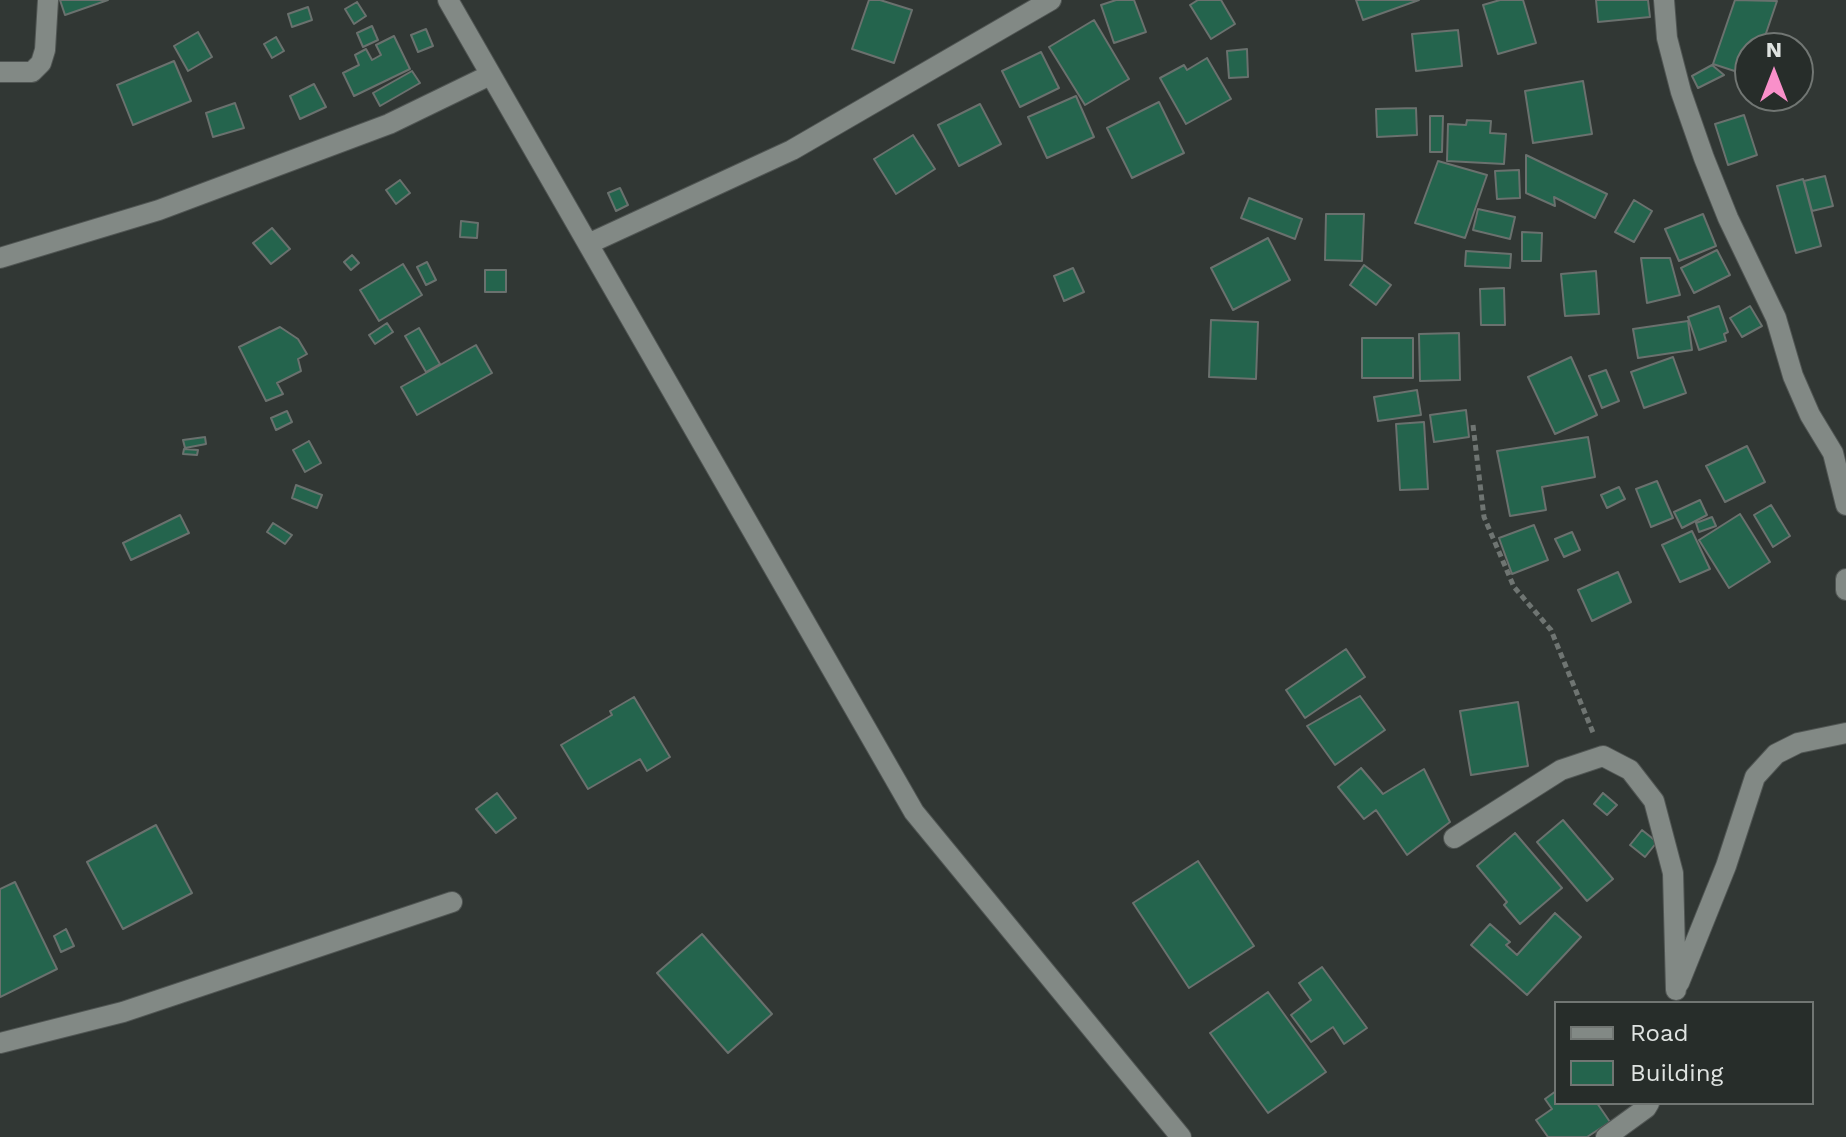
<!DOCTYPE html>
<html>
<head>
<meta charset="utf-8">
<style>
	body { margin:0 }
	#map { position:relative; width:1846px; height:1137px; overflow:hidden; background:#313734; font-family:"Work Sans",sans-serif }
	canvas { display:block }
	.legend { position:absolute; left:1554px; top:1001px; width:260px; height:104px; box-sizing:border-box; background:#272d2a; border:2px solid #717673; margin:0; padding:10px 14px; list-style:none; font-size:24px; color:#dfe3e1 }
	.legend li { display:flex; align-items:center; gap:16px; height:40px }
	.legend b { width:40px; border:2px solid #717673 }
	.north { position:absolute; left:1734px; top:32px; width:80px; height:80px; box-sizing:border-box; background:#272d2a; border:2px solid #717673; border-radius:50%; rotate:0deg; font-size:22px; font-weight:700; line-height:32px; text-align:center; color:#dfe3e1 }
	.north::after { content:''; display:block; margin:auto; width:28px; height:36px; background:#f990ca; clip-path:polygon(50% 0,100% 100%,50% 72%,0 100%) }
</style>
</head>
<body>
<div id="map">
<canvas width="1846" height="1137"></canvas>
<ul class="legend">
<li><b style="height:10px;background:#828985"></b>Road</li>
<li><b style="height:22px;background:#24644d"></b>Building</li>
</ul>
<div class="north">N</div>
</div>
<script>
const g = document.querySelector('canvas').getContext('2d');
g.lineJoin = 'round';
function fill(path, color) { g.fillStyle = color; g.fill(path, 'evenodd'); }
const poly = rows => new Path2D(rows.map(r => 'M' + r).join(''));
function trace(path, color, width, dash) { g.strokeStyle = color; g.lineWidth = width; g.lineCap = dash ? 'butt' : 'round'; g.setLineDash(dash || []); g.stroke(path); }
const building = poly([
	[60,0,108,0,65,15,60,0],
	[869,0,880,0,912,10,894,63,852,49,869,0],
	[1116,0,1134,0,1146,32,1114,43,1101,5,1116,0],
	[1198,0,1221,0,1235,24,1211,39,1190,5,1198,0],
	[1356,0,1419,0,1363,20,1356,0],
	[1500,0,1523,0,1536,43,1498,54,1483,5,1500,0],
	[1596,0,1648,0,1650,17,1598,22,1596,0],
	[1735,0,1777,1,1761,48,1750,48,1750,76,1713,64,1735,0],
	[357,2,366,16,354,24,345,9,357,2],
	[308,7,312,20,292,27,288,14,308,7],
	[1094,20,1129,79,1085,105,1049,47,1094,20],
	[372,26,378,40,363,47,357,33,372,26],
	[426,29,433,46,418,52,411,35,426,29],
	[1458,30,1462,66,1416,71,1412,34,1458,30],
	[198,32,212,57,188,71,174,46,198,32],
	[394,36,410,69,354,96,343,73,359,65,355,55,366,49,372,60,381,55,376,45,394,36],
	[276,37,284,51,272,58,264,44,276,37],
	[1247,49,1248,77,1229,78,1227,51,1247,49],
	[1041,52,1059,88,1020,107,1002,71,1041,52],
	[1207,58,1231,99,1186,124,1160,78,1184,65,1187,70,1207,58],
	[174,61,191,101,133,125,117,85,174,61],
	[1712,65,1724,75,1698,88,1692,76,1712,65],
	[412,71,420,83,380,106,373,93,412,71],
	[1583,81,1592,134,1533,143,1525,91,1583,81],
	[314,84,326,107,300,119,290,96,314,84],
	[1076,96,1094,137,1047,158,1028,117,1076,96],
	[1159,102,1184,153,1132,178,1107,128,1159,102],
	[235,103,244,128,213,137,206,113,235,103],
	[980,104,1001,144,959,166,938,125,980,104],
	[1416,108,1417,135,1377,137,1376,109,1416,108],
	[1744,115,1757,155,1728,165,1715,124,1744,115],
	[1430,116,1443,116,1442,152,1430,152,1430,116],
	[1467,120,1491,121,1490,133,1506,134,1504,164,1447,161,1448,124,1466,125,1467,120],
	[913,135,935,169,896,194,874,159,913,135],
	[1526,155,1607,194,1595,218,1554,197,1555,206,1526,193,1526,155],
	[1438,161,1487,175,1465,238,1415,223,1438,161],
	[1519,170,1520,198,1497,199,1495,171,1519,170],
	[1825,176,1833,206,1812,211,1804,181,1825,176],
	[1803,179,1821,246,1796,253,1777,186,1803,179],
	[400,180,410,193,396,204,386,190,400,180],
	[620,188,628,205,616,211,608,193,620,188],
	[1249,198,1302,219,1295,239,1241,218,1249,198],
	[1634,200,1652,211,1634,242,1615,232,1634,200],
	[1478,209,1515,217,1510,239,1473,230,1478,209],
	[1326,214,1364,214,1362,261,1325,260,1326,214],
	[1703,214,1716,246,1679,261,1665,229,1703,214],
	[461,221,478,223,477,238,460,237,461,221],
	[272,228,290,249,271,264,253,243,272,228],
	[1522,232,1542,233,1541,261,1522,261,1522,232],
	[1268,238,1290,280,1233,310,1211,268,1268,238],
	[1717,250,1730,275,1694,293,1681,268,1717,250],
	[1466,251,1511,254,1510,268,1465,266,1466,251],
	[352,255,359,263,351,270,344,262,352,255],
	[1641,258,1670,258,1680,295,1647,303,1641,258],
	[427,262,436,280,426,285,417,267,427,262],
	[403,264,422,295,379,321,360,290,403,264],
	[1364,265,1391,285,1376,305,1350,285,1364,265],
	[1073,268,1084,292,1064,301,1054,276,1073,268],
	[485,270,506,270,506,292,485,292,485,270],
	[1596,271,1599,314,1565,316,1561,274,1596,271],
	[1504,288,1505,325,1481,325,1480,289,1504,288],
	[1719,306,1728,332,1724,334,1726,341,1699,350,1688,317,1719,306],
	[1750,306,1762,326,1742,337,1730,318,1750,306],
	[1211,320,1258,322,1256,379,1209,377,1211,320],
	[1688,321,1692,350,1638,358,1633,329,1688,321],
	[387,323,393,332,375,344,369,335,387,323],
	[280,327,298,339,307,354,298,359,301,371,277,383,283,394,266,401,239,347,280,327],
	[419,328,440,364,426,372,405,336,419,328],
	[1459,333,1460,380,1420,381,1419,334,1459,333],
	[1362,338,1413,338,1413,378,1362,378,1362,338],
	[476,345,492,373,417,415,401,387,476,345],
	[1571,357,1597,415,1555,434,1528,377,1571,357],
	[1673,357,1686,393,1644,408,1631,372,1673,357],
	[1606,370,1619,401,1602,408,1589,376,1606,370],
	[1417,390,1421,415,1378,421,1374,397,1417,390],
	[1466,410,1469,437,1434,442,1430,415,1466,410],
	[287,411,292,422,276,430,271,418,287,411],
	[1424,422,1428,489,1400,490,1396,424,1424,422],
	[205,437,206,444,185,448,183,440,205,437],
	[1588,437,1595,477,1542,487,1546,510,1510,516,1497,451,1588,437],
	[309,441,321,463,305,472,293,450,309,441],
	[1747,446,1765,482,1725,502,1706,466,1747,446],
	[184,449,198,450,197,455,183,454,184,449],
	[1657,481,1673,518,1651,527,1636,489,1657,481],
	[296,485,322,495,317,508,292,498,296,485],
	[1619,487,1625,499,1607,508,1601,495,1619,487],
	[1700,500,1707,515,1682,528,1674,512,1700,500],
	[1771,505,1790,536,1773,547,1754,515,1771,505],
	[1740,514,1770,562,1729,588,1699,540,1740,514],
	[180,515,189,533,131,560,123,543,180,515],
	[1712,517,1716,526,1699,532,1696,523,1712,517],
	[273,523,292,535,285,544,267,532,273,523],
	[1534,525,1548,560,1512,574,1499,538,1534,525],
	[1692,531,1710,569,1680,582,1662,545,1692,531],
	[1572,532,1580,550,1564,557,1555,539,1572,532],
	[1618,572,1631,602,1592,621,1578,590,1618,572],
	[1346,649,1365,677,1305,718,1286,690,1346,649],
	[1360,696,1385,730,1335,765,1307,726,1360,696],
	[634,697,670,757,647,771,640,759,588,789,561,745,612,715,610,711,634,697],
	[1518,702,1528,766,1471,775,1460,711,1518,702],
	[1361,768,1383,794,1424,769,1450,822,1407,855,1376,810,1364,819,1338,787,1361,768],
	[497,793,516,818,496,833,476,809,497,793],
	[1603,793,1617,805,1607,815,1594,804,1603,793],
	[1563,820,1613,879,1587,901,1537,842,1563,820],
	[156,825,192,893,123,929,87,862,156,825],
	[1642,830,1657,842,1645,857,1630,845,1642,830],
	[1515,833,1562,888,1520,924,1504,905,1507,902,1477,866,1515,833],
	[1198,861,1254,946,1189,988,1133,903,1198,861],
	[15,882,57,969,0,997,0,889,15,882],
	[1555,913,1581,937,1527,995,1471,945,1490,924,1510,942,1506,945,1517,955,1555,913],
	[66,929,74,946,61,952,54,936,66,929],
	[702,934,772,1014,728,1053,657,973,702,934],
	[1322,967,1367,1028,1344,1044,1333,1027,1311,1042,1291,1015,1311,1000,1299,983,1322,967],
	[1268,992,1326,1072,1268,1113,1210,1033,1268,992],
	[1556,1091,1556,1103,1597,1103,1610,1122,1587,1137,1548,1137,1536,1120,1552,1109,1545,1099,1556,1091]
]);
fill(building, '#24644d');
trace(building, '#6a716e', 2);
const minor = poly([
	[448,0,914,812,1181,1137],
	[1664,0,1667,38,1681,92,1704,158,1728,218,1776,318,1793,376,1810,415,1833,453,1846,505],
	[0,72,32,72,41,63,45,50,48,0],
	[588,244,792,150,1051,0],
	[0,258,159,210,389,124,490,75],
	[1846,579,1846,590],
	[1454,838,1561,770,1603,756,1630,770,1654,801,1673,873,1676,990],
	[1679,983,1726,866,1755,777,1776,754,1798,743,1846,733],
	[0,1043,123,1012,452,902],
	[1606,1137,1646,1108,1649,1103]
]);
trace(minor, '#505553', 22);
trace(poly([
	[1473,425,1484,517,1514,587,1551,630,1594,735]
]), '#6f7572', 5, [6, 4]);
trace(minor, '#828985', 20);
</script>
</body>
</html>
